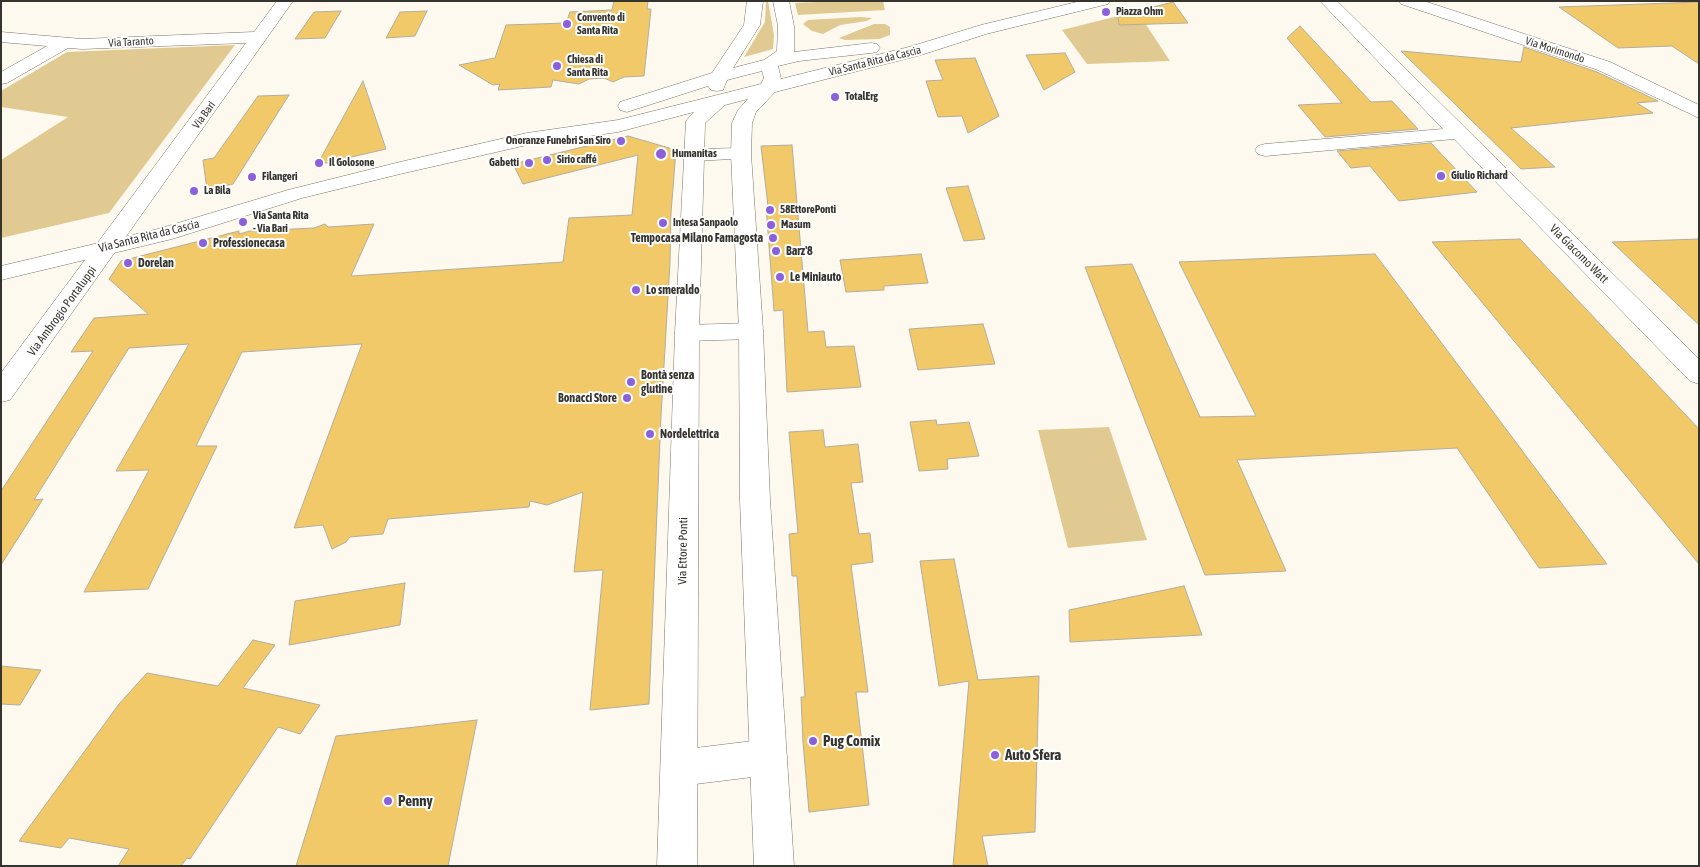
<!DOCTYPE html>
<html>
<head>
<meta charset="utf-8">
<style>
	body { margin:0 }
	#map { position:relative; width:1700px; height:867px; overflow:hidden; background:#fef9ee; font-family:"Asap Condensed",sans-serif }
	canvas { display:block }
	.frame { position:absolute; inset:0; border:2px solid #36342e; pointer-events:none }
</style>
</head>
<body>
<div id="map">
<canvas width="1700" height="867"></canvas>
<div class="frame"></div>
</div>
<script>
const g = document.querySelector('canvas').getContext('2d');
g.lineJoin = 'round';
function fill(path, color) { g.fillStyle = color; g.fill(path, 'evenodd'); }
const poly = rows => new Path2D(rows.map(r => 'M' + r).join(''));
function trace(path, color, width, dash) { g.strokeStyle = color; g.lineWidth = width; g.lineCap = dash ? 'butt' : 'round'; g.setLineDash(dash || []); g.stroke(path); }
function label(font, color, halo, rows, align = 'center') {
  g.font = font + ' "Asap Condensed",sans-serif'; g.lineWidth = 4; g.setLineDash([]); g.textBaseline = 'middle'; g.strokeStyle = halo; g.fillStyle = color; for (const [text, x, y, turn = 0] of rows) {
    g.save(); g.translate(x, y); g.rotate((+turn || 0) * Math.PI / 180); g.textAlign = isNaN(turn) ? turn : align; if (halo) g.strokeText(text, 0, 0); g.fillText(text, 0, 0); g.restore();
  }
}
fill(poly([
	[766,1,768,1,774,35,773,49,744,57,765,22],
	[839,1,883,1,885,10,798,15,795,3],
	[1134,12,1139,14,1170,61,1087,64,1062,30],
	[860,17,872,18,867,21,840,25,823,34,812,31,803,24,808,20],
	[874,24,885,24,890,27,890,35,879,39,845,40,839,38],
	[235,45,109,213,1,238,1,160,68,117,1,107,1,91,67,52],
	[1109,427,1147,540,1068,548,1038,430]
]), '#e1c992');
const building = poly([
	[614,1,648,1,647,9,651,9,644,76,624,77,613,82,604,78,589,79,579,84,553,80,551,87,498,90,500,84,493,85,459,65,495,58,506,25,566,23,570,12,612,10,614,1],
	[1173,2,1188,23,1119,25,1118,16,1173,2],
	[1699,2,1699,64,1672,46,1618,48,1559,7,1699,2],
	[341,11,325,38,295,39,314,12,341,11],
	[427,11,415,36,386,38,400,12,427,11],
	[1300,26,1371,102,1392,101,1418,129,1325,137,1298,105,1342,103,1287,38,1300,26],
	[1524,47,1597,72,1658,101,1637,103,1653,113,1511,128,1555,167,1521,169,1401,51,1521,62,1524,47],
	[1065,53,1075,72,1044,90,1026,55,1065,53],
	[975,58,999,116,968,133,962,116,938,117,926,81,943,80,935,60,975,58],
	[363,81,386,149,317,165,363,81],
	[289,95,233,184,207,190,203,160,214,158,258,96,289,95],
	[628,136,676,150,671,213,670,263,661,416,649,704,590,710,603,570,574,572,583,492,547,505,530,501,529,507,388,519,383,534,350,537,346,542,332,549,323,525,294,528,362,344,242,352,196,446,217,446,148,589,84,592,149,470,116,471,189,344,129,348,34,500,43,499,1,565,1,491,93,351,71,352,94,318,148,314,109,279,121,261,239,231,239,234,250,231,314,228,325,224,328,227,374,224,351,276,563,262,569,218,632,215,638,155,523,184,513,164,628,136],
	[1431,143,1477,192,1399,201,1370,166,1351,168,1337,151,1431,143],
	[792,145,808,332,824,331,826,347,854,346,861,387,787,392,783,310,774,311,766,206,768,206,761,146,792,145],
	[968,186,985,239,964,241,946,188,968,186],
	[1520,239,1699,429,1699,564,1432,242,1520,239],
	[1699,239,1699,325,1612,242,1699,239],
	[921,254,928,283,884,286,884,290,846,292,840,260,921,254],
	[1375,254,1607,564,1539,568,1457,448,1237,460,1286,571,1205,575,1085,267,1132,264,1200,417,1256,416,1179,262,1375,254],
	[983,324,995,364,918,370,909,329,983,324],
	[936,420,937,425,969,422,979,456,947,459,948,469,919,471,910,422,936,420],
	[823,430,825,447,858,444,863,482,851,483,859,534,870,533,873,562,851,565,868,692,856,692,869,805,809,812,803,742,801,697,805,697,797,576,792,576,789,534,798,533,789,432,823,430],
	[954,559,978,680,1039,676,1035,832,982,836,988,866,953,866,969,681,939,686,920,561,954,559],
	[405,583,400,625,289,645,295,601,405,583],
	[1184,586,1202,635,1070,642,1069,610,1184,586],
	[253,640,275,645,243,688,320,705,300,734,278,727,190,859,187,858,181,866,118,866,129,849,69,838,61,848,19,841,119,704,147,673,218,686,253,640],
	[1,666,41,670,20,705,1,704,1,666],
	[477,720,448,866,296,866,336,736,477,720]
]);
fill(building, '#f2c968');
trace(building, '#b3ad9f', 1);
const street = poly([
	[277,1,293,1,10,400,1,402,1,373,246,43,82,49,68,48,7,83,1,84,1,72,47,46,1,42,1,32,82,39,254,32,277,1],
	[1320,1,1337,1,1699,359,1699,384,1690,381,1454,139,1265,156,1258,154,1255,150,1258,146,1265,144,1443,129,1320,1],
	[1399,1,1424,1,1610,62,1699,105,1699,118,1598,70,1401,4,1399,1],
	[741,148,748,150,751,154,748,158,696,161,689,159,686,155,689,151,696,149,741,148],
	[751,323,760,325,763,331,760,337,751,339,687,341,678,339,675,333,678,327,687,325,751,323],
	[769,739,782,745,787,757,782,769,769,775,679,786,666,781,661,768,666,755,679,750,769,739]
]);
const secondary = poly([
	[747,1,763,1,760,25,733,68,764,60,777,51,778,26,773,1,789,1,794,26,794,52,871,43,877,44,880,48,877,52,871,53,799,61,778,66,781,79,909,47,981,25,1081,1,1110,1,1108,4,986,34,921,55,775,92,756,112,752,123,751,154,763,331,770,500,794,866,754,866,740,500,739,331,731,154,732,123,738,110,748,99,725,105,705,123,699,333,697,866,657,866,675,333,686,121,694,112,618,132,527,145,400,174,302,198,172,239,1,280,1,266,158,229,288,190,400,162,527,133,618,120,761,84,764,78,762,71,727,80,723,90,717,91,711,90,708,86,627,112,620,110,618,106,620,102,712,73,744,25,747,1]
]);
trace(street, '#7b7569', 1);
trace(secondary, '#7b7569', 1);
fill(street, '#fff');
fill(secondary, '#fff');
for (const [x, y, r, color] of [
	[1106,12,5,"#8b60da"],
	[567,24,5,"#8b60da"],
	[557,66,5,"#8b60da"],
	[835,97,5,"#8b60da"],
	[621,141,5,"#8b60da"],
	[661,154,6,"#8b60da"],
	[547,160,5,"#8b60da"],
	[319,163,5,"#8b60da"],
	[529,163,5,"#8b60da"],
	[1441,176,5,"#8b60da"],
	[252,177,5,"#8b60da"],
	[194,191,5,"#8b60da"],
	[770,210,5,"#8b60da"],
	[243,222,5,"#8b60da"],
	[663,223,5,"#8b60da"],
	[771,225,5,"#8b60da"],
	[773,238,5,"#8b60da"],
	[203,243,5,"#8b60da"],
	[776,251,5,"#8b60da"],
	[128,263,5,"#8b60da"],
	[780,277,5,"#8b60da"],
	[636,290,5,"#8b60da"],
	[631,382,5,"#8b60da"],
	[627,398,5,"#8b60da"],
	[650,434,5,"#8b60da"],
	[813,741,5,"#8b60da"],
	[995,755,5,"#8b60da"],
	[388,801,5,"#8b60da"]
]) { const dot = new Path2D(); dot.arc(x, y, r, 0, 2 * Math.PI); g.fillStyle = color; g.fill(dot); trace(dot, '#fff', 2); }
label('bold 11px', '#36342e', '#fff', [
	["Piazza Ohm",1116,12],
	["Convento di",577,18],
	["Santa Rita",577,31],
	["Chiesa di",567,60],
	["Santa Rita",567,73],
	["TotalErg",845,97],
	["Onoranze Funebri San Siro",611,141,"right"],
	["Humanitas",672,154],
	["Sirio caffé",557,160],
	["Il Golosone",329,163],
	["Gabetti",519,163,"right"],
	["Giulio Richard",1451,176],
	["Filangeri",262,177],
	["La Bila",204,191],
	["58EttorePonti",780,210],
	["Via Santa Rita",253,216],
	["- Via Bari",253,229],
	["Intesa Sanpaolo",673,223],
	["Masum",781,225]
], 'left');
label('11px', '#36342e', '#fff', [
	["Via Taranto",131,42,-3],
	["Via Morimondo",1555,50,18],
	["Via Santa Rita da Cascia",875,61,-14],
	["Via Bari",204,115,-54]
]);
label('12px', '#36342e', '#fff', [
	["Via Santa Rita da Cascia",149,236,-14],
	["Via Giacomo Watt",1579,254,45],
	["Via Ambrogio Portaluppi",62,311,-54],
	["Via Ettore Ponti",683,551,-89]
]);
label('bold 12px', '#36342e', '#fff', [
	["Tempocasa Milano Famagosta",763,238,"right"],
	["Professionecasa",213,243],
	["Barz'8",786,251],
	["Dorelan",138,263],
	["Le Miniauto",790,277],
	["Lo smeraldo",646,290],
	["Bontà senza",641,375],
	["glutine",641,389],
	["Bonacci Store",617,398,"right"],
	["Nordelettrica",660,434]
], 'left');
label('bold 15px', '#36342e', '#fff', [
	["Pug Comix",823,741],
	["Auto Sfera",1005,755],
	["Penny",398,801]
], 'left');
</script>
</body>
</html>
